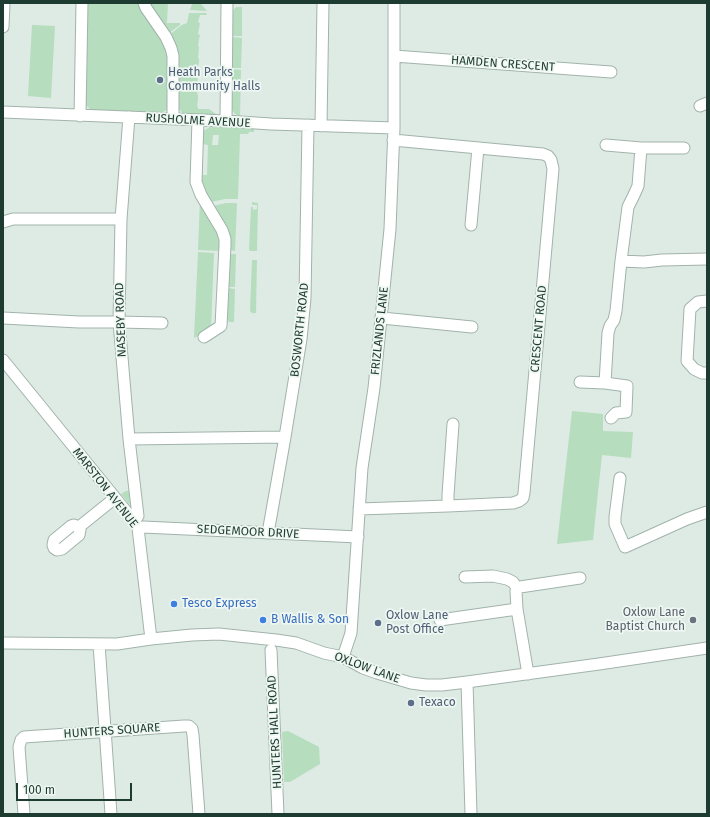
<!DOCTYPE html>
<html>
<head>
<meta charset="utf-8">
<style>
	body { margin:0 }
	#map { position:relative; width:710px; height:817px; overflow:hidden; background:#deebe4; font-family:"Fira Sans",sans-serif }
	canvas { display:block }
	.frame { position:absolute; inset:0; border:4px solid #1e3b32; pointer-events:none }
	.scale { position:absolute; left:16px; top:783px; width:116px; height:18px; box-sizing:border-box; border:2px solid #1e3b32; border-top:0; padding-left:5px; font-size:12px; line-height:14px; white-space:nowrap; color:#1e3b32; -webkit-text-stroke:3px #eef7f2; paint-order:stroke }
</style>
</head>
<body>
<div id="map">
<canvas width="710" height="817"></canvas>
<div class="frame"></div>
<div class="scale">100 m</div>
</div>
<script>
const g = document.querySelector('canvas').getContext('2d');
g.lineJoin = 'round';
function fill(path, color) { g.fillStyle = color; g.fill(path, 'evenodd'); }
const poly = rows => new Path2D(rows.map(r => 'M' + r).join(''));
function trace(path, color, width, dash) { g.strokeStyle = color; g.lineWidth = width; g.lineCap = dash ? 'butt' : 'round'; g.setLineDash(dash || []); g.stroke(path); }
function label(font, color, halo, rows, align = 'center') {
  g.font = font + ' "Fira Sans",sans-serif'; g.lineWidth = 3.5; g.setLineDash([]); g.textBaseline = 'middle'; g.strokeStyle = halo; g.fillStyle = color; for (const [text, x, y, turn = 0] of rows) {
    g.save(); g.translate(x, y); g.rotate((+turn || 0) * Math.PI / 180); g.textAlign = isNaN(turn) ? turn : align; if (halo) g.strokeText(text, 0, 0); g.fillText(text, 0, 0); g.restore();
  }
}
fill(poly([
	[87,3,140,3,167,46,170,56,169,107,167,110,163,112,91,110,85,104],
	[148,3,168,3,167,23,180,23,180,25,169,33],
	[192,4,201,4,207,11,190,10],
	[237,7,242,7,242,36,232,36,233,11,235,8],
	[189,13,206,13,207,15,200,15,198,22,200,23,198,34,200,35,199,39,198,46,199,47,198,58,199,59,199,62,197,70,199,71,199,75,197,82,199,83,197,94,198,95,198,99,197,106,198,107,198,109,209,109,216,114,214,115,186,113,183,113,178,108,179,60,178,52,169,35,182,25,187,23],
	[32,25,55,26,51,98,28,96],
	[232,37,242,38,241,68,232,68],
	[232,69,241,70,240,116,235,114,231,109],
	[210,127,254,129,254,132,249,132,248,134,240,134,238,199,225,199,211,202,203,187,201,175,207,175,208,145,202,144,203,132,205,130],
	[213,135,219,135,218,145,212,145],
	[200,199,220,233,221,251,198,250],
	[252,202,258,203,257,251,250,251,249,249,251,207,253,207,253,210,257,209,257,205,252,205],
	[226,203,236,203,237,204,235,251,230,250,213,206],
	[198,252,214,253,211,329,194,338],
	[229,254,236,254,235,287,228,287],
	[252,260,257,260,256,313,252,313,250,311],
	[228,288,235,289,234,322,229,322,227,319],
	[572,411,603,414,603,431,633,432,631,458,602,455,593,540,557,544],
	[126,491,129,491,130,505,121,494],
	[288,731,319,747,320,764,290,782,284,782,282,732]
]), '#b5ddbe');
const minor = poly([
	[144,3,146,8,166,37,171,48,173,56,173,119],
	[3,27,4,3],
	[394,56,611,72],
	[700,106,707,103],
	[3,112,226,121,271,124,394,128],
	[80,116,82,3],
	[129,117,121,219,119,322,129,439,138,516,134,521],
	[198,120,196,182,201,195,222,230,225,239,225,245,221,326,204,337],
	[226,121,227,3],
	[321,126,323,3],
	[606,145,641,148,638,186,634,195,628,207,621,261],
	[641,148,684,148],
	[3,222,13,219,121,219],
	[471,225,478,148],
	[707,301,698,302,690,309,687,361,694,369,702,373,707,373],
	[3,318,79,322,119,322,162,323],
	[382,318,472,327],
	[3,360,134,521,138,528,151,639],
	[580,382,605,383],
	[611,418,616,413,626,412,627,386,605,383,608,333,610,326,614,320,616,311,621,261,644,262,662,260,707,259],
	[129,439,285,437],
	[620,478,615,517,615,524,625,547,687,519,707,512],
	[448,506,448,495,453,424],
	[359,509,448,506,513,503,519,501,523,498,524,493,553,169,551,160,548,156,543,154,393,140],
	[79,527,74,525,71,526,54,540,53,545,54,548,57,550,62,549,79,535,80,530,79,527,115,498],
	[138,528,143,527,358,537],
	[268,533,285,437,301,339,305,298,308,125],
	[465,577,493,576,507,579,513,582,517,588],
	[517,588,516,591,517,609,528,674],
	[517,588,520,587,580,578],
	[440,620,517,609],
	[3,643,117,644,151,639,192,635,219,634,276,640,296,643,324,653,343,657,363,668,377,673,411,683,426,685,442,685,467,682,599,664,707,648],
	[99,644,111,814],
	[271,650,278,814],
	[343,657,351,633,362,468,374,388,390,229,394,128,394,3],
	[467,682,471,814],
	[24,814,19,747,21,740,24,737,184,726,189,726,192,729,193,735,199,814]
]);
trace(minor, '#a1b3ab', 13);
trace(minor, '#fff', 11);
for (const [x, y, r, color] of [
	[160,80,4,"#5c6f8a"],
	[174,604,4,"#3f7fe0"],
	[263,620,4,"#3f7fe0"],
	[693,620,4,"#6b7280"],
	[378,623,4,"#5c6f8a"],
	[411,703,4,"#5c6f8a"]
]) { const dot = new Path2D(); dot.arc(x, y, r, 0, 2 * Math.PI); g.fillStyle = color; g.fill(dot); trace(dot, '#eef7f2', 1.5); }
label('12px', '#1e3b32', '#eef7f2', [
	["HAMDEN CRESCENT",503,64,4],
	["RUSHOLME AVENUE",198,121,3],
	["NASEBY ROAD",121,320,-92],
	["CRESCENT ROAD",539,329,-85],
	["BOSWORTH ROAD",300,330,-84],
	["FRIZLANDS LANE",380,331,-84],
	["MARSTON AVENUE",105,488,52],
	["SEDGEMOOR DRIVE",248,532,3],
	["OXLOW LANE",367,668,20],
	["HUNTERS SQUARE",112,731,-4],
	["HUNTERS HALL ROAD",275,732,-93]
]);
label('12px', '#4e5e75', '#eef7f2', [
	["Heath Parks",168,73],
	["Community Halls",168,87],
	["Oxlow Lane",386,616],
	["Post Office",386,630],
	["Texaco",419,703]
], 'left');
label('12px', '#366cbe', '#eef7f2', [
	["Tesco Express",182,604],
	["B Wallis & Son",271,620]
], 'left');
label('12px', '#5b616d', '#eef7f2', [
	["Oxlow Lane",685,613],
	["Baptist Church",685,627]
], 'right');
</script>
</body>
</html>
